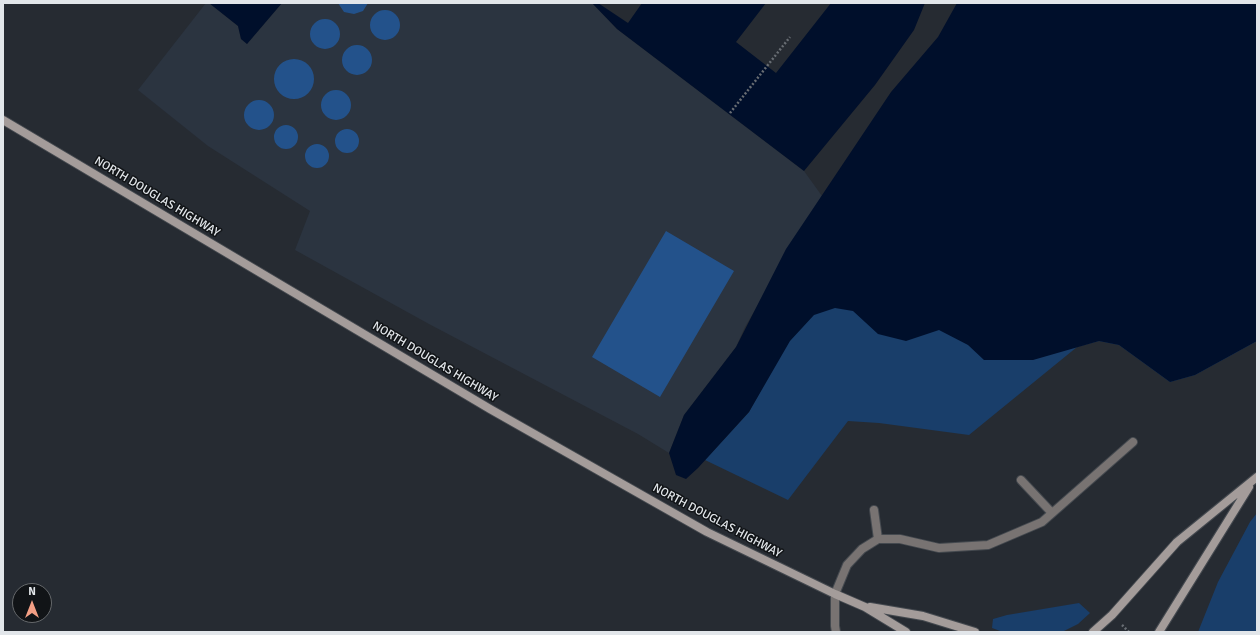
<!DOCTYPE html>
<html>
<head>
<meta charset="utf-8">
<style>
	body { margin:0 }
	#map { position:relative; width:1260px; height:635px; overflow:hidden; background:#262b32; font-family:Signika,sans-serif }
	canvas { display:block }
	.frame { position:absolute; inset:0; border:4px solid #e2e6ea; pointer-events:none }
	.north { position:absolute; left:12px; top:583px; width:40px; height:40px; box-sizing:border-box; background:#111417; border:1px solid #65686b; border-radius:50%; rotate:0deg; font-size:11px; font-weight:700; line-height:16px; text-align:center; color:#e2e6ea }
	.north::after { content:''; display:block; margin:auto; width:14px; height:18px; background:#f39f85; clip-path:polygon(50% 0,100% 100%,50% 72%,0 100%) }
</style>
</head>
<body>
<div id="map">
<canvas width="1260" height="635"></canvas>
<div class="frame"></div>
<div class="north">N</div>
</div>
<script>
const g = document.querySelector('canvas').getContext('2d');
g.lineJoin = 'round';
function fill(path, color) { g.fillStyle = color; g.fill(path, 'evenodd'); }
const poly = rows => new Path2D(rows.map(r => 'M' + r).join(''));
function trace(path, color, width, dash) { g.strokeStyle = color; g.lineWidth = width; g.lineCap = dash ? 'butt' : 'round'; g.setLineDash(dash || []); g.stroke(path); }
function label(font, color, halo, rows, align = 'center') {
  g.font = font + ' Signika,sans-serif'; g.lineWidth = 3; g.setLineDash([]); g.textBaseline = 'middle'; g.strokeStyle = halo; g.fillStyle = color; for (const [text, x, y, turn = 0] of rows) {
    g.save(); g.translate(x, y); g.rotate((+turn || 0) * Math.PI / 180); g.textAlign = isNaN(turn) ? turn : align; if (halo) g.strokeText(text, 0, 0); g.fillText(text, 0, 0); g.restore();
  }
}
fill(poly([
	[206,3,209,3,238,26,241,39,247,44,282,3,592,3,617,29,804,171,822,196,745,327,736,347,684,415,669,453,638,434,429,324,295,250,310,211,208,146,138,90]
]), '#2b3440');
fill(poly([
	[1257,3,1257,341,1195,375,1170,382,1119,345,1099,341,1077,347,969,435,879,423,848,421,788,500,705,460,749,412,809,302],
	[1257,513,1257,632,1198,632,1218,582,1250,522],
	[1079,603,1090,613,1078,624,1062,632,1003,632,992,628,993,619,1007,615]
]), '#193e6a');
fill(poly([
	[209,3,282,3,247,44,241,39,238,26],
	[592,3,925,3,914,30,875,85,804,171,617,29],
	[957,3,1257,3,1257,341,1195,375,1170,382,1119,345,1099,341,1033,360,984,360,968,345,939,330,906,341,878,334,853,311,835,308,814,315,790,341,749,412,698,468,686,479,676,475,669,453,684,415,736,347,786,249,891,92,938,37]
]), '#000f2b');
fill(poly([
	[598,3,642,3,628,23],
	[766,3,831,3,776,73,736,42]
]), '#262b32');
fill(poly([
	[338,3,368,3,363,11,354,14,344,12],
	'370 25a15 15 0 1 1 30 0a15 15 0 1 1-30 0Z',
	'310 34a15 15 0 1 1 30 0a15 15 0 1 1-30 0Z',
	'342 60a15 15 0 1 1 30 0a15 15 0 1 1-30 0Z',
	'274 79a20 20 0 1 1 40 0a20 20 0 1 1-40 0Z',
	'321 105a15 15 0 1 1 30 0a15 15 0 1 1-30 0Z',
	'244 115a15 15 0 1 1 30 0a15 15 0 1 1-30 0Z',
	'274 137a12 12 0 1 1 24 0a12 12 0 1 1-24 0Z',
	'335 141a12 12 0 1 1 24 0a12 12 0 1 1-24 0Z',
	'305 156a12 12 0 1 1 24 0a12 12 0 1 1-24 0Z',
	[666,231,734,271,660,397,592,357]
]), '#23528b');
const service = poly([
	[1021,480,1052,513],
	[874,510,878,539],
	[835,594,847,565,862,549,878,539,900,539,939,548,988,545,1042,522,1133,442]
]);
const minor = poly([
	[835,594,835,626,836,632]
]);
const secondary = poly([
	[3,120,490,409,707,532,835,594,865,607,906,632],
	[870,607,923,616,975,632],
	[1093,632,1112,615,1177,542,1257,477],
	[1159,632,1249,487]
]);
trace(service, '#44494f', 10);
trace(minor, '#44494f', 10);
trace(secondary, '#44494f', 10);
trace(poly([
	[730,113,790,37],
	[1122,625,1129,632]
]), '#686d73', 2.5, [2, 2]);
trace(service, '#787372', 8);
trace(minor, '#787372', 8);
trace(secondary, '#a49c9a', 8);
label('12px', '#e2e6ea', '#111417', [
	["NORTH DOUGLAS HIGHWAY",157,197,31],
	["NORTH DOUGLAS HIGHWAY",435,362,31],
	["NORTH DOUGLAS HIGHWAY",717,521,28]
]);
</script>
</body>
</html>
